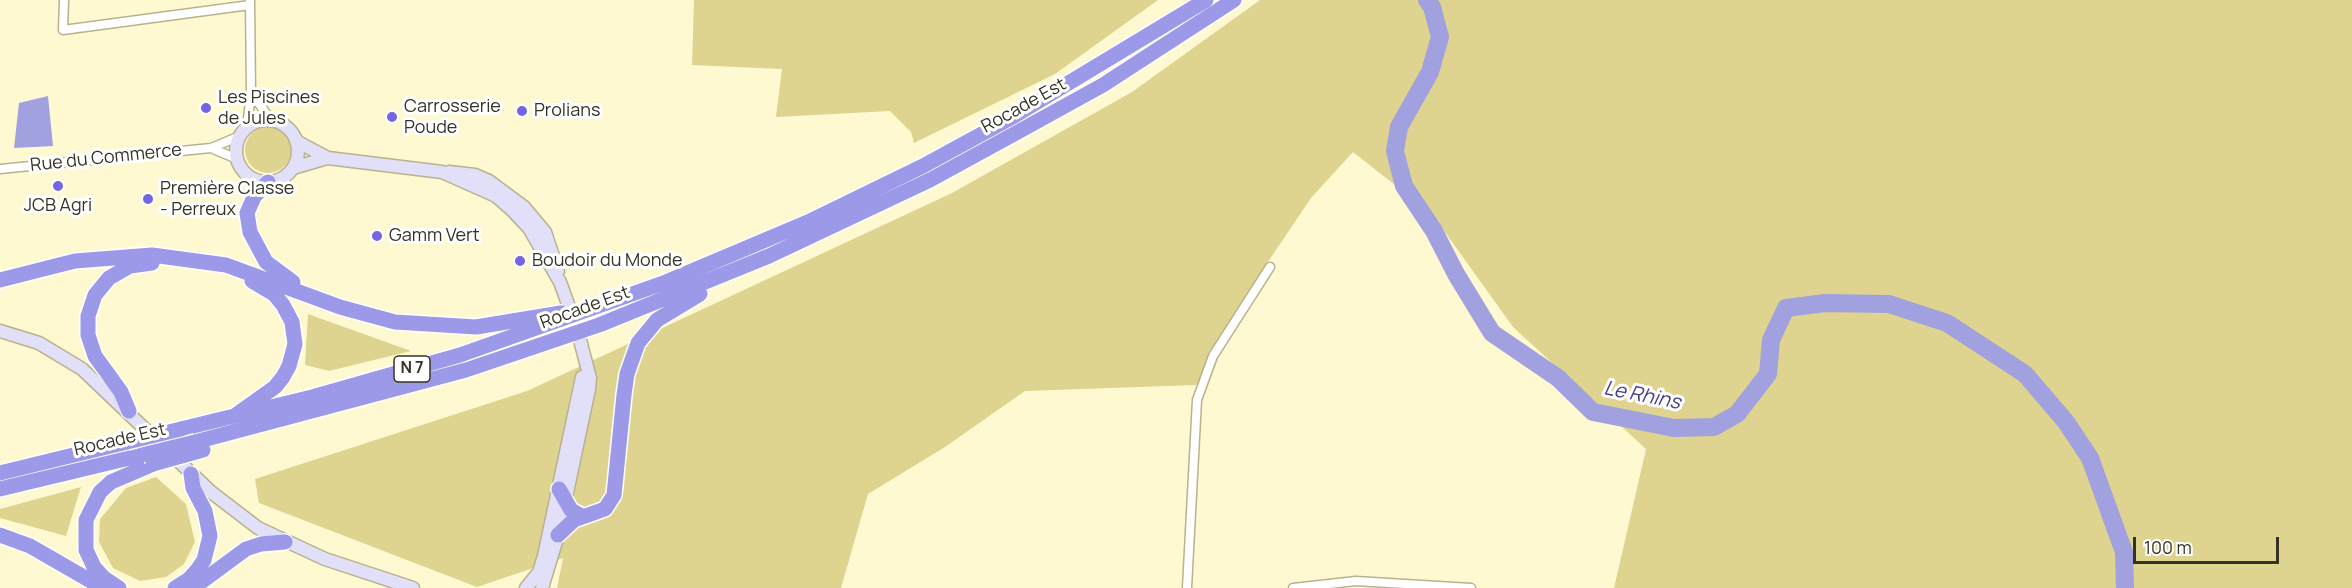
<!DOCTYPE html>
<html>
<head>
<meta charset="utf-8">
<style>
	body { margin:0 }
	#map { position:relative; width:2352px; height:588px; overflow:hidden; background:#fff9d2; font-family:Manrope,sans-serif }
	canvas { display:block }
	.scale { position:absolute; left:2133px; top:537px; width:146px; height:27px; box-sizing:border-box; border:3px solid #363325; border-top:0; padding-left:8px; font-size:18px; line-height:21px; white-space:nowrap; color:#363325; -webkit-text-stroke:4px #fff; paint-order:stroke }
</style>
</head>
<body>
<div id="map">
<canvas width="2352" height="588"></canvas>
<div class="scale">100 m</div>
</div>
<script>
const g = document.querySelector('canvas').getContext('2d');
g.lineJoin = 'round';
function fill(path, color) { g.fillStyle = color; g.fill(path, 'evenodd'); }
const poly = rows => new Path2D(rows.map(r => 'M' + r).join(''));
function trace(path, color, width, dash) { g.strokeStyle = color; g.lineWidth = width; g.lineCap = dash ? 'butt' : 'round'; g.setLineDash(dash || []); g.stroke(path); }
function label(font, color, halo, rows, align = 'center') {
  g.font = font + ' Manrope,sans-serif'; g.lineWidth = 6; g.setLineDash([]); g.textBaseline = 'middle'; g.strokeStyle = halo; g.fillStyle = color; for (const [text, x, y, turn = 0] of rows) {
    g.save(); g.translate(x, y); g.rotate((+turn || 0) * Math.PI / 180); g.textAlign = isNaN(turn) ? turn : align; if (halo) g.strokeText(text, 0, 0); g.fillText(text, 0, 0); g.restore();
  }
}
fill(poly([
	[694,0,1158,0,1055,74,914,143,911,132,890,111,776,117,782,69,692,65],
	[1260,0,2352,0,2352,588,1614,588,1646,449,1513,327,1432,214,1353,152,1311,198,1253,284,1196,385,1025,391,945,447,868,494,841,588,557,588,563,558,477,587,259,503,255,479,527,391,952,193,1132,92],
	'245 150a23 23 0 1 1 46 0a23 23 0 1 1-46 0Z',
	[308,314,411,351,329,371,305,365],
	[156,477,186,504,195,542,184,564,166,577,140,581,113,568,99,542,100,519,126,488],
	[81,487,66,536,0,518,0,509]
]), '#ded38f');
fill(poly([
	[48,96,53,146,14,148,19,103]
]), '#a1a1e0');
trace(poly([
	[1427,0,1432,7,1440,37,1430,72,1399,127,1395,151,1404,186,1434,231,1456,274,1492,333,1558,378,1593,412,1674,428,1714,427,1737,414,1768,374,1771,340,1786,308,1825,303,1889,304,1947,323,2025,374,2066,422,2090,458,2124,552,2125,588]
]), '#a1a1e0', 18);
const street = poly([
	[64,0,63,30,250,5],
	[251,93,271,120],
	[247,127,251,93,250,0],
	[211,148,237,159],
	[0,169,211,148,240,136],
	[1187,588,1197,400,1213,356,1270,267],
	[1293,588,1356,581,1471,588]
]);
const secondary = poly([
	'236 151a31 31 0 1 1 62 0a31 31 0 1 1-62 0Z',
	[296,141,328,158,442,172,496,196,512,210,529,228,560,282,568,304],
	[293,168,327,158],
	[449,172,475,175,489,181,524,207,545,232,558,271],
	[0,331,39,343,82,369,211,492,258,528,325,559,413,588],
	[526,588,539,572,544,556,582,377],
	[542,588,558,535,589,389,590,378,580,340]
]);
const highway = poly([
	[268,182,254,197,247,213,250,232,266,262,293,282],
	[0,280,75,261,152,255,226,265,340,307,395,322,476,327,561,313],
	[129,411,121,392,95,356,88,335,88,316,95,295,109,278,130,266,152,263],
	[237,414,275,387,283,377,289,366,295,344,292,322,283,305,274,294,252,281],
	[181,429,312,397,460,355,666,282,808,222,923,166,1009,119,1206,0],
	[195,442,466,370,599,325,769,256,930,180,1016,133,1103,85,1234,0],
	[0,473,127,442],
	[0,489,142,455],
	[559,489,571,510,582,516],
	[0,535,30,546,103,588],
	[558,535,574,520,605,509,614,495,624,395,627,374,638,343,657,320,700,294],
	[119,588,104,578,94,567,86,550,86,520,100,492,111,482,153,464],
	[175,588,189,579,198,569,204,560,210,536,205,511,193,488,191,474],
	[193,588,246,549,261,544,285,542]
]);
trace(street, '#b8b28e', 11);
trace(secondary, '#b8b28e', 15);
trace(highway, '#fff', 18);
trace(street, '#fff', 8);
trace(secondary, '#e1e0f8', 12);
trace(highway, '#9b99e8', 15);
const highwayBridge = poly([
	[127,442,181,429],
	[142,455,195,442],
	[153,464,203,450]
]);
trace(highwayBridge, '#fff', 18, []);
trace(highwayBridge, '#9b99e8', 15);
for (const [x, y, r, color] of [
	[206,108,6,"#7366e0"],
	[522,111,6,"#7366e0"],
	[392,117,6,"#7366e0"],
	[58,186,6,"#7366e0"],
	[148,199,6,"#7366e0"],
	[377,236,6,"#7366e0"],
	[520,261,6,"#7366e0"]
]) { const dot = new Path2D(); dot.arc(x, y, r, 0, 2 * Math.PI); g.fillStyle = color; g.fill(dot); trace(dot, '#fff', 2); }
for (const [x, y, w] of [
	[412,369,36]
]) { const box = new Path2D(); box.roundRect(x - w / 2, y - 13, w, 26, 4.5); g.fillStyle = '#fff'; g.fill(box); trace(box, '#363325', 1.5); }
label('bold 16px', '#363325', null, [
	["N 7",412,369]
]);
label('18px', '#363325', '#fff', [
	["Les Piscines",218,98],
	["de Jules",218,119],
	["Carrosserie",404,107],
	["Poude",404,128],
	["Prolians",534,111],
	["Première Classe",160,189],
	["- Perreux",160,210],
	["JCB Agri",58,206,"center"],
	["Gamm Vert",389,236],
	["Boudoir du Monde",532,261]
], 'left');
label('18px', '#363325', '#fff', [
	["Rocade Est",1024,106,-29],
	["Rue du Commerce",106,158,-6],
	["Rocade Est",585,308,-20],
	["Rocade Est",120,440,-13]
]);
label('italic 20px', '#48418c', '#fff', [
	["Le Rhins",1642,396,11]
]);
</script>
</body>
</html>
